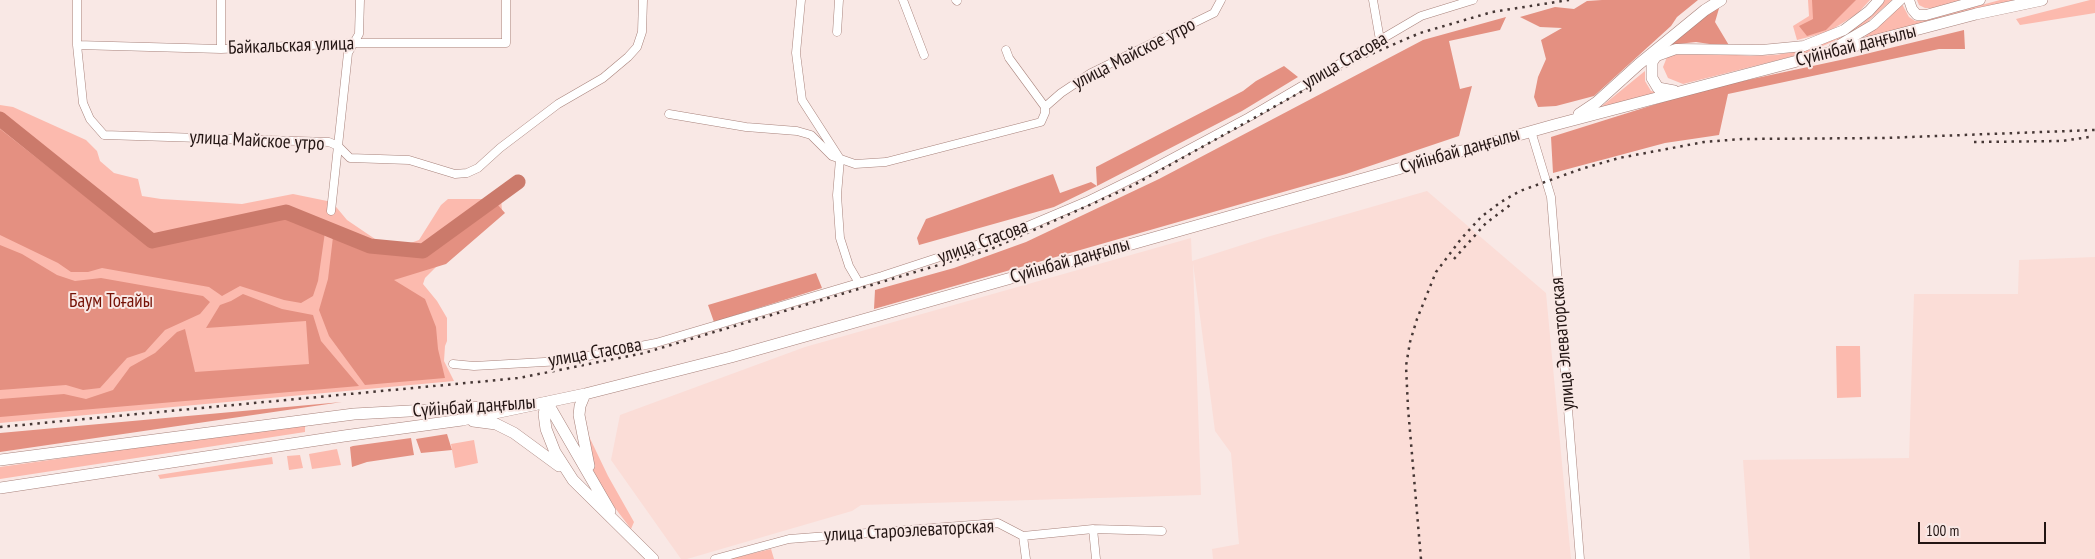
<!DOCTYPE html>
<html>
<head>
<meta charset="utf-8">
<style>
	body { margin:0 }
	#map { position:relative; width:2095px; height:559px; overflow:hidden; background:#f9e8e5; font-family:"PT Sans Narrow",sans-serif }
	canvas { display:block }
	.scale { position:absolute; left:1918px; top:522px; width:128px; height:22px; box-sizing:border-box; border:2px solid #231513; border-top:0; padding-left:6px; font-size:15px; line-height:18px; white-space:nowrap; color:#231513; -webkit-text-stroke:4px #f9e8e5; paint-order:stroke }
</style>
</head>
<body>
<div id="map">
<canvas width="2095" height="559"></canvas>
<div class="scale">100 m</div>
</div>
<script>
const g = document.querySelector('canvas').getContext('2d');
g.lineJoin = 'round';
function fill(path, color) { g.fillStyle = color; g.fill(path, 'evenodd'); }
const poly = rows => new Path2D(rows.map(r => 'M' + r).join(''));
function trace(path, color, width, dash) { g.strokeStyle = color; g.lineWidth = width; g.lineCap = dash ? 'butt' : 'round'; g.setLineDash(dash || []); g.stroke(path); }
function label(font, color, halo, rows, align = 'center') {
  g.font = font + ' "PT Sans Narrow",sans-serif'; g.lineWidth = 4; g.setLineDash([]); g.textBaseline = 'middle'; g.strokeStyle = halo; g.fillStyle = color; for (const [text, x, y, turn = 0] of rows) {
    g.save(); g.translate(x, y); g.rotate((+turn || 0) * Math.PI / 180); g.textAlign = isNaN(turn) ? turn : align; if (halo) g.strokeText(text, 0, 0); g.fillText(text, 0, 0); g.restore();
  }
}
fill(poly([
	[1427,191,1546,293,1571,559,1213,559,1212,549,1239,544,1231,453,1215,431,1193,263,1201,495,861,505,852,511,687,559,681,559,611,460,620,415,805,347,1191,238,1192,261,1267,237],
	[2095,257,2095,559,1750,559,1743,460,1909,458,1914,294,2018,294,2019,260]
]), '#fbddd7');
fill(poly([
	[1808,0,1870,0,1857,14,1828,32,1797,40,1793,26,1809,16],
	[1885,0,1892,0,1865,24,1846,36,1806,53,1683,84,1668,78,1663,67,1667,57,1683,51,1750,56,1776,55,1805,50,1845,34,1863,22],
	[1917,0,1962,0,1933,8,1925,8,1919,5],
	[2000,0,2013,0,2014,2,1860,41,1902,4,1909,17,1915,21,1922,21],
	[2090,0,2095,0,2095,13,2020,25,2016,19],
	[1645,71,1645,81,1651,91,1661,93,1597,110],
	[0,105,13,107,86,140,97,151,100,161,114,173,138,179,142,196,161,199,242,204,293,194,332,202,347,220,375,239,389,246,405,245,419,240,441,205,448,199,489,199,501,196,502,211,458,245,425,278,423,284,437,301,447,318,447,341,445,346,444,361,454,381,0,423],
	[1836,346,1860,346,1861,397,1837,398],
	[305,424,305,432,0,479,0,467],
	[584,426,608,476,634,522,631,529,603,492,591,466],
	[474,440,478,463,455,468,451,444],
	[337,449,341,465,312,469,309,454],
	[300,455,303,468,289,470,287,456],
	[272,457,273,464,160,479,158,475],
	[771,549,774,559,729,559]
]), '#fcbaae');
fill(poly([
	[1602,0,1698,0,1677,17,1671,26,1594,96,1556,106,1538,107,1534,97,1538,77,1546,59,1541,40,1562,28,1540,27,1520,17,1555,7,1574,9,1587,1],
	[1812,0,1856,0,1826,30,1807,36,1799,26,1813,19],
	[1720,5,1715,22,1730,47,1696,42,1668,45],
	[1506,17,1500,30,1449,41,1460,89,1472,86,1459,136,1346,174,874,309,875,290,954,268,1026,242,1159,179,1423,40],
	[1964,30,1965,49,1939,49,1728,94,1719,135,1665,143,1553,173,1551,137,1701,90,1845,59],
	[1284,66,1298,77,1242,111,1097,186,1054,207,919,245,917,238,926,219,1053,174,1060,193,1091,182,1097,186,1096,167,1243,91,1256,81],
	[0,129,150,247,284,217,325,232,318,281,313,296,301,303,284,300,240,286,222,296,209,287,102,268,88,272,71,272,58,263,0,235],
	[497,204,505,213,446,264,394,280,425,299,436,327,438,349,445,378,365,385,329,336,319,310,328,279,333,237,367,250,421,256],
	[0,245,22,254,57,275,75,281,101,278,203,296,210,302,200,314,165,330,145,352,127,358,100,388,83,390,66,385,0,390],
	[816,273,822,288,714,322,708,305],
	[243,294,282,309,313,315,321,341,359,386,0,417,0,399,64,394,86,399,113,390,130,367,155,353,177,332,185,329,195,372,309,364,306,321,206,328,220,305,231,301],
	[342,402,0,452,0,433],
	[447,434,452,450,421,453,416,439],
	[411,438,414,455,367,462,352,467,350,447,353,446]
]), '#e49081');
trace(poly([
	[0,119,152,241,286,212,370,246,423,251,518,182]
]), '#cb7a6b', 15);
const minor = poly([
	[77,0,77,45,83,103,90,119,104,135,329,142,338,146,350,158,409,160,455,174,467,173,478,168,500,148,558,104,603,78,628,57,637,47,642,32,643,0],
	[801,0,796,53,802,100,840,159,837,195,840,238,849,266,859,283],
	[903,0,924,55],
	[956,0,957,1],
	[1373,0,1380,40],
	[837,32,839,0],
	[77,45,221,49,356,43,506,43,506,0],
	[221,49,221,0],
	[1045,107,1061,93,1091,73,1214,13,1221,0],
	[669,114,746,127,797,131,811,135,832,156,855,164,886,162,1041,122,1045,113,1045,107,1009,58,1006,50],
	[1531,131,1551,197,1580,559],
	[331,211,348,53,359,34,360,0],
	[453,364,474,366,562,361,656,343,882,276,1004,236,1087,201,1144,173,1249,117,1421,16,1473,0],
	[1093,529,1096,559],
	[1023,536,1026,559],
	[715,559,789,539,998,523,1023,536,1093,529,1162,531]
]);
const secondary = poly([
	[1909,0,1912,9,1917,15,1926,15,1980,0],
	[1834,48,1873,25,1900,0],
	[1654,57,1676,49,1762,50,1804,46,1844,30,1869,11,1879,0]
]);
const primary = poly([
	[1659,51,1652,62,1652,78,1658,88,1674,91],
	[1579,114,1597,102,1639,64,1705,10,1721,0],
	[585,394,580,406,579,415,589,466],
	[547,402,544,414,546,429,555,452,573,480,653,559],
	[547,402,610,511],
	[473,421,496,424,514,433,559,466],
	[0,460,354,414,501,406],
	[0,488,344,436,462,420,585,394,731,357,1554,125,1976,14,2042,0]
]);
trace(minor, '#a8837c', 9);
trace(secondary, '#a8837c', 11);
trace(primary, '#a8837c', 12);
trace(minor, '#fff', 8);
trace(secondary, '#fff', 10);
trace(primary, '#fff', 11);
trace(poly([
	[1974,142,2062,141,2089,137],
	[1454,259,1486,223,1510,205],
	[0,427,519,378,644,353,989,250,1132,186,1360,59,1420,33,1492,12,1569,0],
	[1421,559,1408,408,1406,366,1410,342,1417,319,1436,272,1461,239,1481,217,1501,202,1520,191,1581,169,1619,158,1704,142,1742,139,1884,138,2095,130]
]), '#463735', 2.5, [2.5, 5]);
label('19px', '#231513', '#f9e8e5', [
	["Байкальская улица",291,46,-2],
	["Сүйінбай даңғылы",1856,46,-14],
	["улица Майское утро",1134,54,-27],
	["улица Стасова",1345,61,-30],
	["улица Майское утро",257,141,3],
	["Сүйінбай даңғылы",1460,151,-16],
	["улица Стасова",983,242,-20],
	["Сүйінбай даңғылы",1070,261,-16],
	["улица Элеваторская",1563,344,-95],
	["улица Стасова",595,353,-10],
	["Сүйінбай даңғылы",474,407,-4],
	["улица Староэлеваторская",909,531,-3]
]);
label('19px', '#751105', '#f9e8e5', [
	["Баум Тоғайы",111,302]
]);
</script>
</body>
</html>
